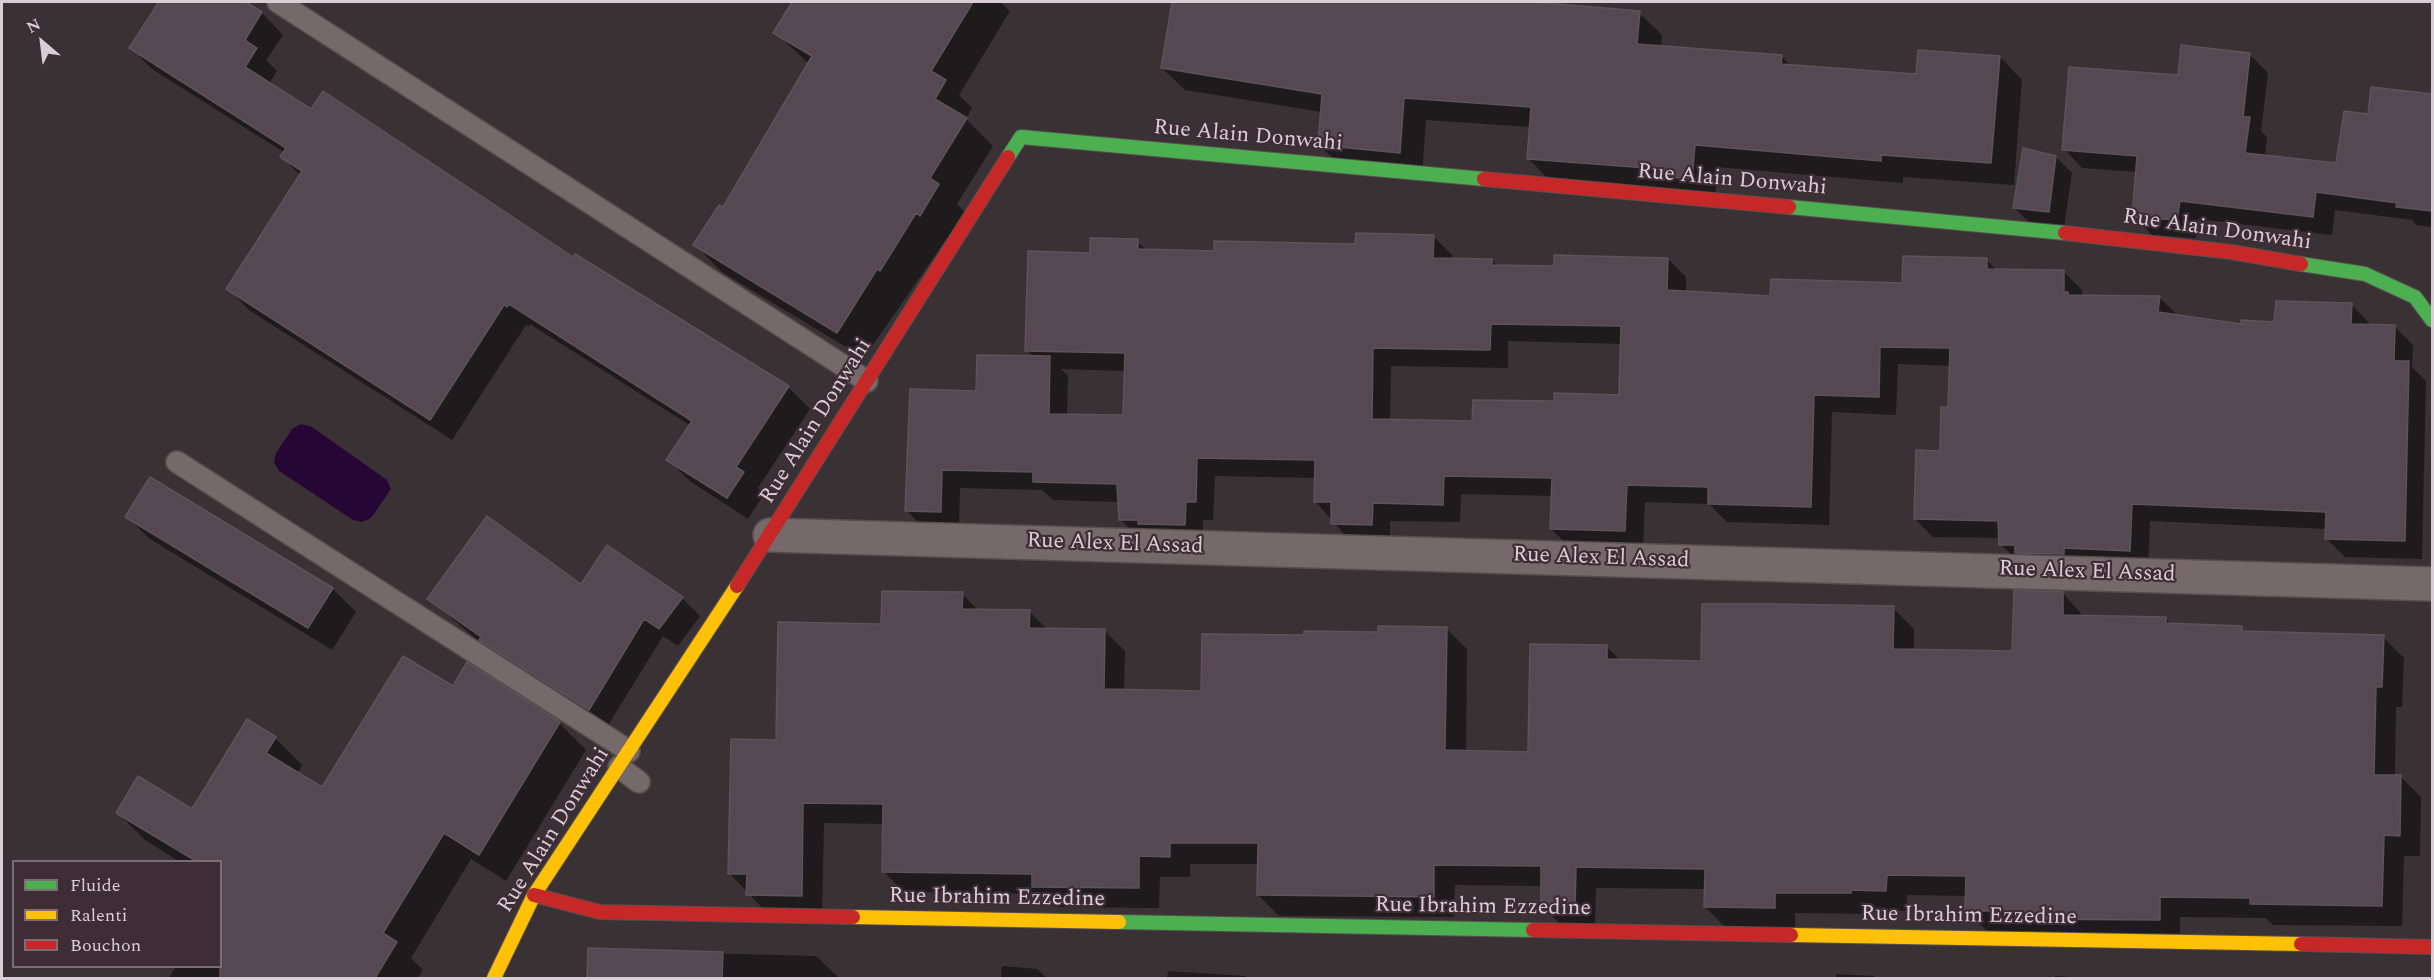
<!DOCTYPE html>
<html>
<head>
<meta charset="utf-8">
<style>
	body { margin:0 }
	#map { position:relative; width:2434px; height:980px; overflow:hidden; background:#3a3135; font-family:Spectral,serif }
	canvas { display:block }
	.frame { position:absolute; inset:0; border:3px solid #d9ced3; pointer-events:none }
	.legend { position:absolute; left:12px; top:860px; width:210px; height:108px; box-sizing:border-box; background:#3e2d34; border:2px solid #7c6d74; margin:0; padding:8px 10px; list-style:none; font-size:18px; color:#d9ced3 }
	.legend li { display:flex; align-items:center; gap:12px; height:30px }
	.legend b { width:30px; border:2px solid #7c6d74 }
	.north { position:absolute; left:12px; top:12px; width:60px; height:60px; -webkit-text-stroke:4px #3e2d34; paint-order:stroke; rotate:332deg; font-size:16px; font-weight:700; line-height:24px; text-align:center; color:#d9ced3 }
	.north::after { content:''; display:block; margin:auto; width:21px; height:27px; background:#d9ced3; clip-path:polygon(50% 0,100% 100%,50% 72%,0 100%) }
</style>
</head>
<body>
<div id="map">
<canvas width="2434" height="980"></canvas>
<div class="frame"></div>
<ul class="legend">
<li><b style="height:8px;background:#4caf50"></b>Fluide</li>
<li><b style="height:8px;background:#ffc107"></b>Ralenti</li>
<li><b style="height:8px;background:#c62828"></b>Bouchon</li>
</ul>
<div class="north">N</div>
</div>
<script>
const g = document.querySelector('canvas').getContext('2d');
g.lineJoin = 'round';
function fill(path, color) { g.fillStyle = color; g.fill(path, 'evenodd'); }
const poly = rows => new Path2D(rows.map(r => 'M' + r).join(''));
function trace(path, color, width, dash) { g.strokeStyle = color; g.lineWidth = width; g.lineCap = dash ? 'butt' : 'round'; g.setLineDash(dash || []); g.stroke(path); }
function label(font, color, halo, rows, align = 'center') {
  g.font = font + ' Spectral,serif'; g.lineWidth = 4.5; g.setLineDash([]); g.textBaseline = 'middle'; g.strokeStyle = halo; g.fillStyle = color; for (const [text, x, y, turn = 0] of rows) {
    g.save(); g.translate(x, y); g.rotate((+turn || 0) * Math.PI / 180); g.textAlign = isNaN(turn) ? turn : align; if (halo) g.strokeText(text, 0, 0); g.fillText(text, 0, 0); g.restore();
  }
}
fill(poly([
	[301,424,312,427,387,480,391,489,371,518,362,522,353,520,279,471,274,462,276,453,292,429]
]), '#260635');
fill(poly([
	[161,2,243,2,262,13,283,35,266,60,277,71,269,84,312,111,574,259,575,256,788,387,810,409,758,488,764,494,748,519,690,481,668,460,691,426,530,324,529,327,526,325,452,440,249,310,228,289,301,176,282,157,285,153,152,69,131,48],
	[793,2,1000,2,1010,11,959,95,972,108,966,119,993,146,957,204,965,212,864,358,722,272,695,245,723,209,809,64,775,32],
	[1174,2,1558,2,1558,6,1639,13,1662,35,1661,47,1781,56,1791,66,1918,75,2000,57,2022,80,2014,185,1903,177,1903,183,1717,167,1715,201,1551,182,1529,159,1531,127,1426,120,1422,175,1342,167,1319,145,1322,112,1185,90,1162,68],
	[2249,54,2268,73,2261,131,2267,137,2265,157,2337,165,2370,115,2432,96,2432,227,2416,225,2412,220,2335,210,2332,235,2198,219,2196,238,2152,235,2134,216,2137,172,2082,168,2064,149,2179,77],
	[2056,157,2072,173,2064,227,2031,224,2014,208],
	[1433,236,1452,255,1451,260,1492,260,1498,267,1556,268,1668,259,1686,277,1686,292,1772,297,1903,284,1987,260,1997,271,2064,272,2082,290,2082,296,2160,298,2178,316,2242,325,2276,323,2351,304,2369,323,2369,326,2395,327,2413,345,2412,367,2426,381,2422,559,2345,557,2327,539,2327,529,2150,521,2148,568,2019,563,2001,544,2000,538,1933,537,1915,519,1941,452,1950,409,1951,366,1898,364,1896,415,1832,412,1829,525,1727,522,1709,504,1645,502,1643,549,1570,547,1551,529,1553,496,1461,494,1460,522,1390,521,1390,543,1351,542,1315,501,1316,478,1215,476,1213,520,1203,520,1203,543,1139,538,1120,519,1119,502,1053,500,1042,490,960,488,959,530,925,529,906,510,978,392,1034,357,1027,350,1091,254,1137,241,1147,251,1215,252,1357,246],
	[1508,341,1622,344,1621,397,1556,403,1474,422,1390,421,1391,366,1508,368],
	[1061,369,1126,371,1125,417,1067,416,1068,376],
	[150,479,333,589,356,612,332,650,150,539,126,516],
	[2063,593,2084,617,2166,619,2172,625,2241,628,2246,633,2383,637,2404,658,2402,707,2396,707,2395,776,2400,776,2421,797,2420,856,2404,856,2402,926,2273,925,2266,918,2180,917,2180,941,1987,931,1966,910,1967,896,1907,895,1907,911,1871,910,1871,914,1795,913,1795,928,1726,928,1705,907,1706,889,1596,888,1595,927,1563,927,1542,906,1542,886,1455,885,1454,917,1279,916,1258,895,1259,864,1190,864,1190,877,1160,877,1159,908,1055,907,1042,894,904,892,883,871,884,824,824,823,822,916,769,915,730,874,778,741,883,625,962,594,979,611,1029,611,1047,629,1104,630,1125,651,1124,691,1203,692,1305,636,1446,628,1467,649,1466,752,1530,753,1607,647,1621,661,1702,662,1893,608,1914,629,1914,651,2014,653],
	[682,598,700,616,678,646,663,636,607,727,499,658,429,599],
	[467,664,559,723,586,750,506,881,471,859,411,958,423,970,418,978,169,978,176,966,220,966,220,862,180,862,145,840,118,813,193,811,275,738,302,765,297,774,323,790,454,688],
	[589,950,816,956,839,978,588,978],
	[1002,966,1037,969,1047,978,1001,978],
	[1168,971,1245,976,1247,978,1167,978],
	[1836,974,1874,976,1877,978,1836,978],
	[2055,976,2084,978,2085,978,2055,978],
	[1343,977,1425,977,1426,978,1343,978]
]), '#0007');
const building = poly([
	[159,2,246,2,262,12,245,40,257,48,245,67,311,109,323,91,573,257,575,254,789,386,736,467,744,472,727,498,666,460,692,421,509,304,507,307,504,305,430,420,226,289,302,171,280,157,286,148,129,48,159,2],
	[792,2,973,2,931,71,946,80,935,99,967,118,930,178,939,184,920,216,916,213,880,271,877,269,837,333,693,245,719,205,723,207,812,56,773,33,792,2],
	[1172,2,1534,2,1640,11,1637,44,1782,55,1781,64,1916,74,1918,50,2000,56,1991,163,1881,155,1881,161,1695,145,1692,179,1659,176,1660,169,1527,159,1531,107,1404,98,1400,153,1318,145,1322,94,1161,68,1172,2],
	[2181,45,2250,53,2243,117,2250,117,2245,153,2336,163,2344,111,2368,114,2371,87,2433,94,2433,211,2396,207,2397,203,2316,192,2313,217,2180,201,2177,220,2132,217,2137,156,2062,150,2069,67,2178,75,2181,45],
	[2023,148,2056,156,2049,212,2013,208,2023,148],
	[1356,233,1434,235,1433,258,1492,259,1492,265,1554,266,1554,255,1668,258,1667,290,1770,296,1771,279,1902,283,1903,256,1987,258,1987,269,2064,270,2064,292,2068,292,2068,295,2160,296,2158,312,2241,324,2241,320,2274,322,2276,301,2352,303,2351,324,2395,325,2394,361,2409,361,2405,541,2325,539,2326,512,2132,504,2130,551,2064,548,2064,554,2015,553,2015,545,1999,545,1998,521,1914,519,1916,450,1940,451,1941,407,1948,407,1950,348,1880,347,1879,397,1814,395,1811,507,1708,504,1708,487,1627,485,1625,531,1550,529,1552,478,1444,476,1443,505,1373,503,1372,525,1331,524,1331,502,1314,502,1315,460,1197,458,1196,502,1186,502,1185,525,1138,524,1138,520,1119,520,1117,484,1033,482,1033,472,942,470,941,512,905,511,910,389,976,391,977,355,1050,356,1049,414,1123,415,1125,353,1025,351,1028,251,1090,253,1090,238,1138,239,1138,249,1214,251,1214,241,1355,244,1356,233],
	[1491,324,1621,326,1619,395,1554,393,1554,401,1473,400,1472,421,1372,419,1373,348,1490,350,1491,324],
	[150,477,333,588,308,628,125,517,150,477],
	[487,516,581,584,607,545,683,597,659,629,644,619,589,710,479,640,481,637,427,599,487,516],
	[2014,590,2063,592,2063,615,2166,617,2166,623,2242,626,2242,631,2384,635,2382,687,2376,687,2374,775,2401,775,2400,836,2384,835,2382,906,2250,904,2250,898,2160,897,2160,920,2019,919,2020,911,1965,911,1966,876,1887,875,1886,891,1851,890,1851,893,1775,893,1775,908,1704,907,1705,869,1576,867,1575,907,1541,907,1541,866,1434,865,1434,897,1257,895,1258,843,1170,843,1170,857,1139,856,1139,888,1032,887,1032,874,882,872,883,804,803,803,802,896,746,895,747,874,728,874,731,739,776,740,778,622,881,624,882,591,963,592,962,609,1030,610,1029,628,1105,629,1104,689,1201,691,1202,634,1304,635,1304,631,1378,632,1378,626,1447,627,1445,750,1528,752,1530,644,1607,645,1607,659,1701,661,1702,604,1774,604,1894,606,1893,649,2012,651,2014,590],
	[403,656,453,686,467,662,560,722,479,855,444,833,383,933,397,942,375,978,220,978,220,861,196,861,116,813,138,776,192,809,247,719,276,737,266,753,322,787,403,656],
	[588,948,723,952,722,978,587,978,588,948]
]);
fill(building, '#564852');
trace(building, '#5b5458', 1.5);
const lane = poly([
	[278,2,867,381],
	[177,462,629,751],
	[619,767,639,782]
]);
const street = poly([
	[770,535,2432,584]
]);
const fast = poly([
	[1008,157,1021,137,1484,179],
	[1789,207,2065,233],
	[2301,264,2365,274,2415,297,2432,320],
	[1119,922,1533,930]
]);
const slow = poly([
	[853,917,1119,922],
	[1791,935,2301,944],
	[494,978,534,895,737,586]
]);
const jam = poly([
	[1484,179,1789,207],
	[2065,233,2231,252,2301,264],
	[737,586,1008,157],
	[534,895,600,912,853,917],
	[1533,930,1791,935],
	[2301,944,2432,947]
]);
trace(lane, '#564e51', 24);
trace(street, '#564e51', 36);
trace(fast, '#564e51', 16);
trace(slow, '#564e51', 16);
trace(jam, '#564e51', 16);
trace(lane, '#75696b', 21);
trace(street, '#75696b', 33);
trace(fast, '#4caf50', 14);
trace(slow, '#ffc107', 14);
trace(jam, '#c62828', 14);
label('22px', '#d9ced3', '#3e2d34', [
	["Rue Alain Donwahi",1248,137,5],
	["Rue Alain Donwahi",1732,181,5],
	["Rue Alain Donwahi",2217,231,8],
	["Rue Alain Donwahi",817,422,-58],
	["Rue Alex El Assad",1115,545,2],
	["Rue Alex El Assad",1601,559,2],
	["Rue Alex El Assad",2087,573,2],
	["Rue Alain Donwahi",555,831,-58],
	["Rue Ibrahim Ezzedine",997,899,1],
	["Rue Ibrahim Ezzedine",1483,908,1],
	["Rue Ibrahim Ezzedine",1969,917,1]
]);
</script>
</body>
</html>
